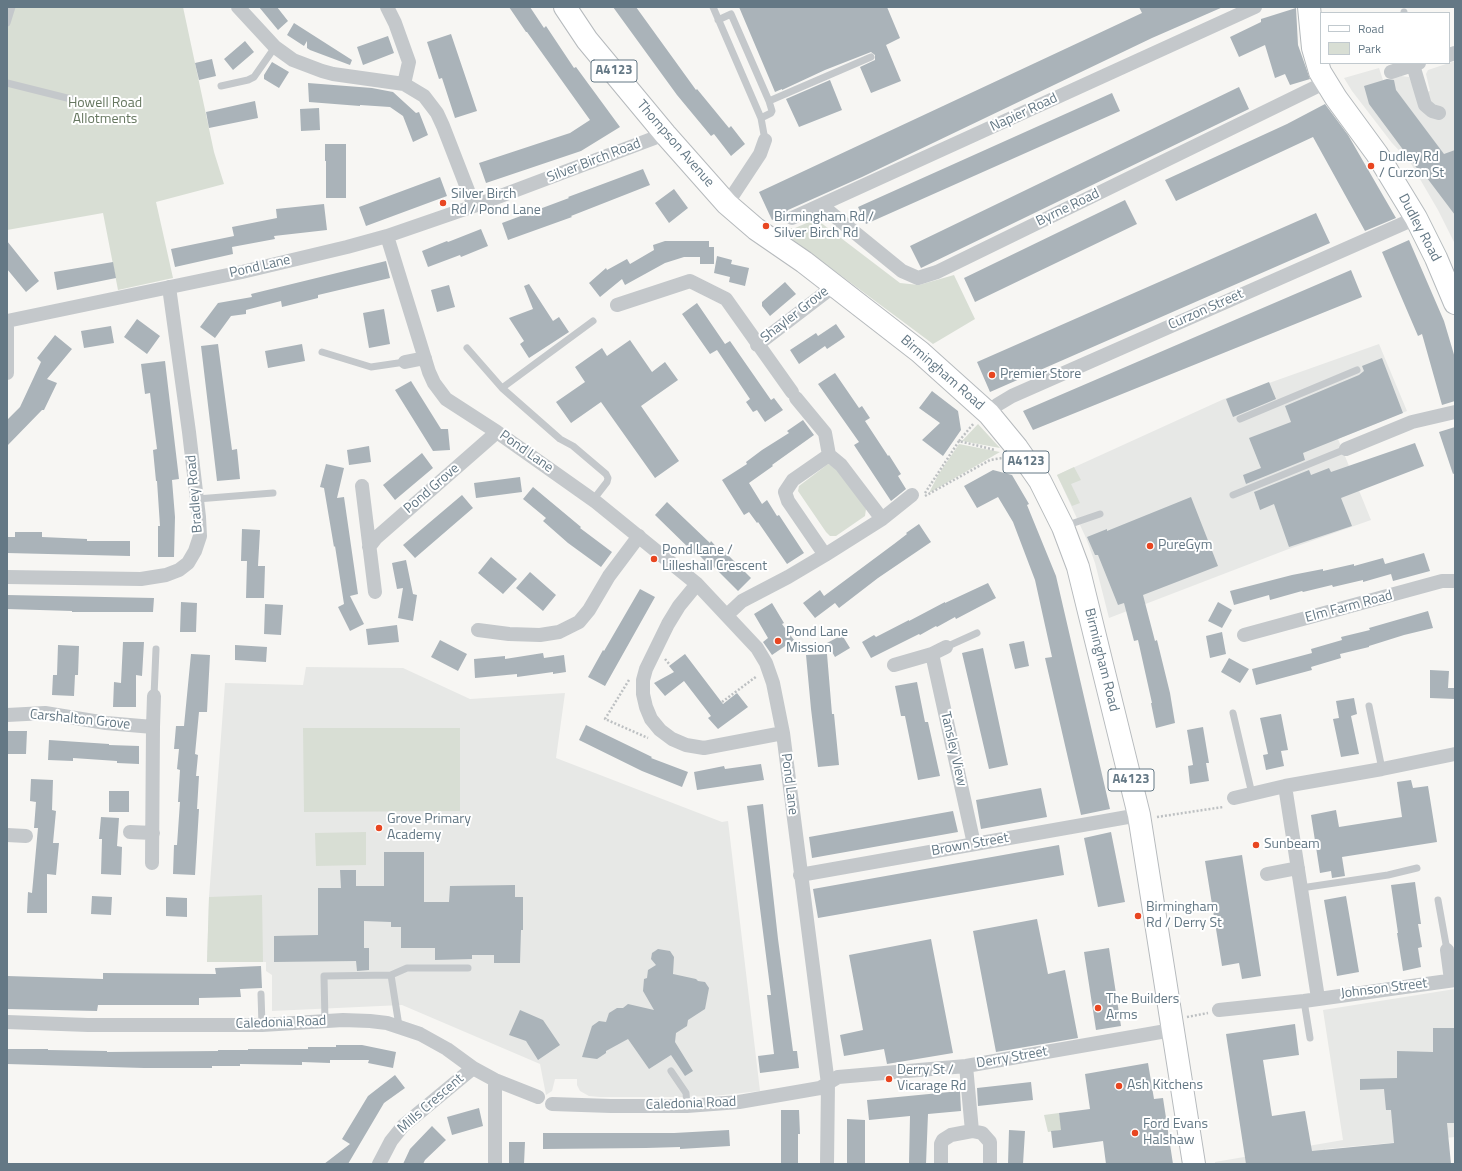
<!DOCTYPE html>
<html>
<head>
<meta charset="utf-8">
<style>
	body { margin:0 }
	#map { position:relative; width:1462px; height:1171px; overflow:hidden; background:#f7f6f3; font-family:"Titillium Web",sans-serif }
	canvas { display:block }
	.frame { position:absolute; inset:0; border:8px solid #647885; pointer-events:none }
	.legend { position:absolute; left:1320px; top:12px; width:130px; height:52px; box-sizing:border-box; background:#fff; border:1px solid #c1c9ce; margin:0; padding:5px 7px; list-style:none; font-size:12px; color:#647885 }
	.legend li { display:flex; align-items:center; gap:8px; height:20px }
	.legend b { width:20px; border:1px solid #c1c9ce }
</style>
</head>
<body>
<div id="map">
<canvas width="1462" height="1171"></canvas>
<div class="frame"></div>
<ul class="legend">
<li><b style="height:5px;background:#fff"></b>Road</li>
<li><b style="height:11px;background:#d8ded4"></b>Park</li>
</ul>
</div>
<script>
const g = document.querySelector('canvas').getContext('2d');
g.lineJoin = 'round';
function fill(path, color) { g.fillStyle = color; g.fill(path, 'evenodd'); }
const poly = rows => new Path2D(rows.map(r => 'M' + r).join(''));
function trace(path, color, width, dash) { g.strokeStyle = color; g.lineWidth = width; g.lineCap = dash ? 'butt' : 'round'; g.setLineDash(dash || []); g.stroke(path); }
function label(font, color, halo, rows, align = 'center') {
  g.font = font + ' "Titillium Web",sans-serif'; g.lineWidth = 4; g.setLineDash([]); g.textBaseline = 'middle'; g.strokeStyle = halo; g.fillStyle = color; for (const [text, x, y, turn = 0] of rows) {
    g.save(); g.translate(x, y); g.rotate((+turn || 0) * Math.PI / 180); g.textAlign = isNaN(turn) ? turn : align; if (halo) g.strokeText(text, 0, 0); g.fillText(text, 0, 0); g.restore();
  }
}
fill(poly([
	[1455,61,1455,244,1438,210,1410,162,1392,143,1352,91,1344,78,1379,68,1383,80,1401,76,1409,77,1416,95,1430,91,1426,74,1428,70],
	[1379,344,1407,411,1338,439,1371,520,1286,550,1109,618,1095,563,1086,538,1057,475,1224,399],
	[306,667,403,668,470,699,565,693,556,758,722,822,728,821,760,1091,714,1096,684,1097,600,1097,589,1096,580,1091,577,1085,577,1079,555,1079,552,1091,546,1095,540,1064,402,1005,272,1011,272,975,266,971,266,962,207,962,209,897,225,683,303,685],
	[1455,989,1455,1137,1325,1149,1327,1164,1215,1164,1215,1162,1343,1140,1323,1010]
]), '#e7e8e6');
fill(poly([
	[7,7,183,7,214,152,224,184,156,202,173,278,118,290,103,213,7,230],
	[816,219,900,283,919,285,954,275,975,319,933,344,777,228,795,228],
	[978,424,1000,448,962,441],
	[959,444,1000,452,929,493,938,475],
	[828,464,835,465,866,509,865,516,836,536,830,536,826,532,798,491,799,486],
	[1074,467,1081,480,1071,484,1080,503,1072,506,1057,475],
	[303,728,460,728,460,811,304,812],
	[366,832,366,865,316,866,315,833],
	[262,895,263,962,207,962,209,897],
	[1059,1113,1061,1124,1101,1125,1048,1132,1044,1115]
]), '#d8ded4');
fill(poly([
	[259,7,277,7,288,21,278,30],
	[509,7,530,7,544,28,546,26,574,68,576,67,620,127,581,151,486,183,479,163,570,133,590,120,527,32,526,32],
	[613,7,636,7,696,90,697,89,729,128,731,126,745,144,731,156,714,134,711,136,677,95],
	[739,7,887,7,900,38,886,45,901,81,871,93,860,67,875,60,875,55,871,52,825,70,782,90,782,89,775,92],
	[1139,7,1223,7,1152,38,862,177,788,210,785,214,772,220,759,192,1142,13],
	[1296,8,1298,45,1310,79,1290,85,1285,74,1275,78,1265,45,1239,57,1230,37,1261,22,1261,19],
	[294,23,352,60,350,65,310,50,307,48,307,41,304,46,287,35],
	[451,34,477,111,455,118,442,78,439,79,427,42],
	[388,36,394,53,363,65,357,47],
	[245,41,254,52,233,70,224,59],
	[212,59,216,76,199,80,195,63],
	[272,62,289,72,279,88,264,79,264,75],
	[1387,79,1394,80,1396,90,1444,154,1455,150,1455,215,1421,170,1419,171,1369,104,1364,86],
	[830,80,842,110,799,127,786,99],
	[308,83,372,88,393,92,416,113,419,112,428,135,413,142,403,116,390,107,360,105,360,106,309,102],
	[1239,87,1249,109,921,268,910,246],
	[1112,93,1120,111,866,224,858,207],
	[255,101,258,118,209,128,206,112],
	[1325,104,1348,135,1396,218,1365,231,1313,137,1176,201,1165,180,1287,124],
	[319,108,320,130,301,131,300,109],
	[325,144,346,144,346,198,326,198,326,161,325,161],
	[643,169,650,185,571,216,572,217,508,240,502,223,569,198,568,197],
	[440,177,447,196,366,226,359,207],
	[674,189,688,208,669,223,655,203],
	[1125,200,1137,224,975,302,964,278],
	[324,204,327,230,274,236,275,239,232,247,233,254,175,267,171,249,234,236,232,227,277,218,276,209],
	[1316,213,1330,243,990,392,977,362],
	[481,229,488,246,461,257,460,255,428,267,422,251,447,241,448,242],
	[1409,240,1444,321,1455,358,1455,401,1442,405,1422,334,1418,336,1382,252],
	[7,241,39,281,26,292,7,269],
	[665,241,709,241,709,247,714,247,714,264,700,264,700,257,684,257,665,263,625,285,622,279,600,297,589,283,606,268,607,270,627,259,630,264,654,250,653,245],
	[717,256,732,260,731,264,749,268,745,286,729,282,730,277,714,273],
	[386,261,390,278,318,295,318,298,282,307,281,301,246,310,246,314,231,316,215,338,200,327,218,303,252,297,251,294],
	[113,262,116,278,57,290,54,272],
	[1351,270,1362,297,1033,430,1023,411],
	[785,282,796,294,770,316,762,306,762,302],
	[529,284,553,321,559,317,569,332,529,358,520,344,524,341,509,318,533,309,524,286],
	[449,285,455,307,437,312,431,290],
	[697,303,725,344,730,341,771,400,774,398,783,410,765,422,757,410,753,412,746,402,750,399,717,350,710,354,682,314],
	[384,309,390,344,369,348,363,313],
	[137,319,160,336,147,354,124,337],
	[836,324,845,337,827,349,825,346,799,364,790,350,816,333,818,336],
	[111,326,114,343,84,348,81,331],
	[55,335,72,349,47,379,57,383,44,410,42,410,7,446,7,420,20,407,41,362,37,358],
	[630,340,652,372,665,362,678,380,641,406,679,461,655,478,601,402,571,423,556,402,585,382,575,367,602,348,607,356],
	[218,344,232,450,237,449,240,479,217,481,201,346],
	[302,344,305,361,268,368,265,351],
	[1382,358,1403,413,1303,453,1305,460,1246,484,1243,475,1261,468,1249,438,1291,422,1285,406,1359,375,1364,371,1362,366],
	[165,361,179,479,172,480,175,517,174,557,158,557,158,526,160,526,157,481,156,481,153,450,157,449,150,393,145,394,141,364],
	[835,373,859,408,862,406,870,418,865,421,888,456,889,455,901,474,898,476,906,489,891,501,854,445,859,442,818,384],
	[411,381,441,429,448,429,450,450,433,451,395,390],
	[1269,382,1276,399,1233,417,1226,399],
	[932,391,958,411,961,430,943,456,922,440,940,423,919,408],
	[803,420,814,435,772,465,773,466,749,483,762,504,767,500,777,516,779,515,804,553,787,564,758,522,757,523,749,512,744,515,722,480,747,464,746,462,762,450,789,433,787,431],
	[1455,427,1455,473,1453,474,1439,432],
	[1415,443,1424,466,1341,498,1352,526,1289,547,1274,504,1260,510,1254,492,1309,470,1311,475,1329,468,1331,472],
	[369,446,371,462,349,465,347,450],
	[422,453,433,468,395,500,383,485],
	[326,464,344,468,337,498,344,497,358,594,350,596,364,624,350,631,338,607,344,604,335,546,334,547,324,488,320,487],
	[993,470,1012,475,1029,504,1027,505,1056,576,1110,809,1081,815,1045,658,1052,657,1035,580,1013,522,998,497,977,508,964,486],
	[520,477,522,492,476,498,474,483],
	[533,487,581,527,580,528,612,552,601,567,568,543,543,521,546,518,523,499],
	[462,495,473,508,415,558,403,545],
	[1191,497,1218,566,1143,595,1155,641,1157,640,1170,693,1175,723,1156,728,1151,703,1152,703,1138,640,1134,641,1124,603,1118,605,1098,555,1095,555,1087,537,1107,529,1107,531],
	[667,502,710,543,711,541,723,554,725,552,751,578,738,591,712,565,710,566,697,553,696,555,655,515],
	[919,524,931,542,878,578,839,608,835,603,815,618,803,603,820,590,824,596,894,544,907,534,906,533],
	[242,529,260,530,258,566,265,566,264,598,246,598,247,561,241,561],
	[15,532,42,532,42,537,87,539,87,541,130,541,130,556,7,553,7,537,15,537],
	[1424,553,1430,571,1393,581,1391,574,1363,582,1363,580,1333,587,1332,585,1303,592,1302,591,1270,600,1269,595,1234,605,1230,591,1292,575,1323,569,1323,571,1354,564,1354,566,1383,558,1385,564],
	[491,557,517,579,503,594,478,573],
	[406,560,413,594,417,595,413,621,398,618,403,588,397,589,392,563],
	[530,572,556,595,543,611,516,588],
	[988,583,996,598,956,619,955,617,937,627,936,626,920,635,919,634,871,658,862,642,874,635,876,637,909,620,909,621,945,602,945,603],
	[640,589,655,597,605,686,588,677,603,650,604,651],
	[7,595,154,598,153,612,72,612,72,611,7,609],
	[181,602,197,603,196,632,180,632],
	[1218,602,1232,610,1222,628,1208,621],
	[772,603,784,623,782,624,794,640,772,655,763,642,768,638,754,614],
	[265,604,283,605,281,635,264,634],
	[1428,611,1433,628,1404,635,1369,646,1369,647,1340,654,1341,658,1311,667,1312,670,1256,685,1252,669,1312,653,1311,649,1342,640,1341,637,1370,630,1369,628],
	[397,625,399,642,368,645,366,629],
	[1222,632,1226,654,1210,658,1206,636],
	[842,635,850,648,835,657,827,643],
	[440,640,467,654,458,671,431,657],
	[1024,641,1029,666,1015,669,1009,644],
	[123,642,144,642,142,676,136,675,136,707,113,707,114,682,121,683],
	[58,645,79,646,78,675,75,675,74,696,52,695,53,675,57,675],
	[235,645,267,647,266,662,235,660],
	[983,648,1008,765,989,769,962,653],
	[543,653,544,658,564,655,566,672,553,674,553,672,517,677,517,674,475,678,474,659,505,656,505,659],
	[191,654,210,655,207,712,199,712,195,754,198,755,196,776,199,776,197,809,199,809,195,875,173,874,174,845,177,845,180,802,178,802,180,770,177,769,179,749,174,749,176,726,184,726],
	[685,654,723,704,737,693,748,707,718,729,708,718,711,716,684,681,665,696,654,683,674,672,669,666],
	[827,654,832,714,834,714,839,765,818,767,811,709,806,655],
	[1229,658,1249,669,1240,683,1221,672],
	[1430,670,1449,671,1448,688,1455,688,1455,699,1430,698],
	[917,682,925,722,928,722,940,776,918,780,905,716,901,716,895,686],
	[1354,698,1357,714,1351,716,1359,754,1341,757,1333,719,1339,718,1336,701],
	[1281,714,1288,750,1281,751,1284,766,1266,770,1263,755,1268,754,1260,718],
	[586,725,652,757,651,758,688,772,682,787,642,771,579,740],
	[1203,727,1209,763,1206,763,1209,781,1190,784,1188,766,1193,765,1187,730],
	[7,731,27,731,26,754,7,754],
	[49,740,109,744,109,745,139,746,139,764,117,763,117,761,73,758,73,761,48,760],
	[761,764,764,780,697,790,694,772,724,766,725,769],
	[31,779,53,780,52,810,56,811,53,843,59,843,56,875,47,874,47,913,27,913,28,892,32,893,38,828,34,828,36,802,30,801],
	[1411,780,1413,788,1428,786,1437,842,1342,857,1345,876,1332,878,1331,871,1320,873,1311,815,1336,810,1339,827,1402,817,1397,782],
	[1041,788,1047,817,981,829,976,800],
	[109,791,129,791,129,812,109,812],
	[763,804,778,939,793,1051,797,1051,799,1068,760,1073,758,1056,774,1054,767,995,771,995,747,806],
	[953,811,958,832,812,858,809,837],
	[101,817,119,818,117,846,122,847,121,875,101,874,102,839,99,839],
	[1111,832,1125,902,1098,907,1084,838],
	[1059,845,1064,875,818,918,813,889],
	[384,852,424,852,424,902,449,902,450,886,515,885,515,897,523,897,523,930,521,930,520,963,494,963,494,955,472,955,472,959,435,960,435,948,401,948,401,927,391,927,391,922,364,921,364,948,369,948,369,970,357,971,356,961,274,962,274,936,318,935,318,888,341,888,340,870,356,870,356,886,384,886],
	[1242,855,1261,976,1242,979,1239,963,1222,966,1205,861],
	[1415,882,1421,924,1418,924,1422,947,1418,948,1421,967,1403,971,1397,933,1398,933,1391,885],
	[92,896,112,897,111,915,91,914],
	[1346,896,1359,972,1337,976,1324,900],
	[166,897,187,898,187,917,166,916],
	[1037,919,1048,974,1065,970,1078,1038,996,1052,973,931],
	[931,939,953,1053,887,1064,884,1049,844,1056,840,1035,863,1030,849,955],
	[1109,948,1121,1026,1096,1030,1084,952],
	[658,949,670,951,674,957,673,974,696,979,698,981,705,982,709,988,705,1009,688,1020,687,1026,676,1033,675,1042,693,1071,685,1076,671,1055,649,1069,628,1039,606,1051,606,1053,597,1059,582,1057,592,1026,599,1021,606,1022,609,1013,617,1008,623,1008,628,1004,654,1010,643,991,644,979,647,978,648,970,656,965,651,959,652,953],
	[261,966,262,988,240,989,241,997,199,998,199,1005,98,1005,97,1011,7,1009,7,976,103,979,103,973,216,974,215,968],
	[520,1010,543,1020,560,1045,538,1060,526,1041,509,1035],
	[1295,1024,1299,1055,1263,1060,1272,1116,1305,1111,1312,1151,1394,1143,1391,1110,1386,1110,1384,1089,1360,1090,1360,1079,1397,1078,1397,1051,1433,1052,1433,1028,1455,1028,1455,1123,1447,1123,1451,1164,1246,1164,1226,1034],
	[336,1045,362,1045,396,1052,393,1068,368,1063,369,1060,330,1060,330,1063,302,1062,302,1065,240,1064,240,1066,212,1066,212,1068,144,1068,7,1064,7,1049,48,1049,48,1050,107,1051,107,1052,218,1051,218,1050,248,1050,248,1049,308,1049,308,1047,336,1047],
	[1148,1063,1154,1099,1163,1098,1173,1164,1106,1164,1103,1141,1053,1148,1051,1131,1061,1130,1059,1113,1090,1109,1085,1074],
	[395,1075,405,1088,384,1103,348,1164,324,1164,350,1144,342,1139,368,1096],
	[1031,1082,1033,1100,978,1106,977,1088],
	[960,1091,961,1111,928,1114,926,1164,909,1164,910,1116,869,1120,867,1100],
	[479,1108,483,1126,452,1135,447,1117],
	[781,1110,799,1110,800,1134,798,1134,798,1164,781,1164],
	[847,1119,865,1120,865,1164,847,1164],
	[432,1126,446,1140,425,1160,423,1164,403,1164,410,1149],
	[729,1130,730,1146,680,1149,680,1147,646,1148,543,1149,543,1133,674,1133],
	[1009,1130,1025,1131,1023,1164,1008,1164],
	[509,1142,525,1142,524,1164,509,1164]
]), '#aab3b9');
const primary = poly([
	[1309,7,1313,48,1320,72,1336,98,1377,154,1416,218,1436,258,1455,303]
]);
const highway = poly([
	[565,7,587,40,665,134,727,204,756,229,804,262,920,352,989,414,1017,448,1040,481,1063,527,1078,567,1139,815,1194,1164]
]);
trace(primary, '#b5babd', 24);
trace(highway, '#b6babd', 24);
trace(poly([
	[959,441,974,423],
	[925,493,959,441,995,450],
	[925,496,990,460,1002,458],
	[665,659,670,665],
	[629,680,605,719,648,738],
	[722,702,757,676],
	[1157,817,1223,807],
	[1187,1017,1208,1013]
]), '#bdc0c2', 2.5, [2, 2]);
trace(poly([
	[713,7,761,118,765,140],
	[1404,12,1404,13],
	[718,20,731,14,769,101,772,111,771,113,761,118],
	[7,23,12,7],
	[7,83,75,100],
	[221,86,248,80,254,77,275,47],
	[769,101,871,57],
	[467,348,502,388,560,439,573,446,606,474,608,478,607,482,593,500],
	[322,352,371,367,405,362],
	[502,388,593,321],
	[1240,419,1357,370],
	[1233,495,1346,449],
	[197,499,273,493],
	[1065,526,1100,514],
	[946,647,977,633],
	[154,696,156,649],
	[1369,706,1382,769],
	[1233,713,1252,794],
	[1301,888,1388,875,1417,868],
	[1438,900,1447,950],
	[261,994,262,1025],
	[1304,1001,1310,1038],
	[325,1021,324,976,391,975],
	[399,1026,391,975,407,968,468,968],
	[671,1071,686,1093,687,1106]
]), '#c4c8cb', 7);
trace(poly([
	[238,7,275,47,293,60,322,71,333,74,404,84,424,96,437,113,443,126,474,206],
	[387,7,395,23,409,62,404,84],
	[1449,55,1455,53],
	[1413,65,1425,105,1432,111,1439,113],
	[1391,72,1419,63],
	[727,204,760,154,765,140],
	[821,205,902,271,918,278,937,272,1326,82],
	[792,218,1255,7],
	[387,236,429,372,434,383,446,399,497,432,596,502,697,584,757,648,766,663,773,683,783,733,828,1084,827,1164],
	[617,305,690,281,726,299,792,392],
	[7,321,242,272,347,247,387,236,474,206,665,134],
	[7,327,7,373],
	[757,345,834,286],
	[405,362,425,358],
	[796,398,825,433,829,455],
	[997,405,1012,396,1416,218],
	[1346,449,1412,422,1455,412],
	[362,486,375,592],
	[369,547,376,538,497,432],
	[825,555,788,501,785,492,793,480,829,455,841,465,882,519],
	[7,577,141,579,166,575,179,570,188,563,195,551,200,536,199,517,189,432,169,287],
	[697,584,679,606,668,624,646,669,643,680,643,694,646,707,651,719,660,730,672,739,686,745,704,748,783,733],
	[727,615,742,601,788,577,825,555,882,519,912,495],
	[478,630,509,634,540,635,559,632,579,622,589,610,609,576,639,536],
	[1244,635,1442,581,1455,581],
	[932,654,974,844],
	[894,665,932,654,946,647],
	[7,715,45,713,106,723,153,727,152,863],
	[153,727,154,696],
	[1285,786,1318,998],
	[1234,798,1285,786,1382,769,1455,754],
	[130,832,153,833],
	[7,835,26,836],
	[1267,874,1298,868],
	[800,875,1139,815],
	[1447,950,1451,980],
	[1219,1010,1304,1001,1455,980],
	[7,1022,88,1025,262,1025,343,1020,370,1021,387,1023,420,1034,447,1049,473,1068,495,1080,538,1097],
	[966,1066,972,1131],
	[495,1080,495,1164],
	[552,1104,611,1106,687,1106,739,1102,820,1088,838,1077,966,1066,1172,1030],
	[379,1164,391,1141,403,1126,473,1068],
	[941,1164,941,1144,943,1140,951,1135,972,1131,982,1133,990,1142,990,1164]
]), '#c4c8cb', 14);
trace(primary, '#fff', 22);
trace(highway, '#fff', 22);
for (const [x, y, r, color] of [
	[1371,166,4,"#e84621"],
	[443,203,4,"#e84621"],
	[766,226,4,"#e84621"],
	[992,375,4,"#e84621"],
	[1150,546,4,"#e84621"],
	[654,559,4,"#e84621"],
	[778,641,4,"#e84621"],
	[379,828,4,"#e84621"],
	[1256,845,4,"#e84621"],
	[1138,916,4,"#e84621"],
	[1098,1008,4,"#e84621"],
	[889,1079,4,"#e84621"],
	[1119,1086,4,"#e84621"],
	[1135,1133,4,"#e84621"]
]) { const dot = new Path2D(); dot.arc(x, y, r, 0, 2 * Math.PI); g.fillStyle = color; g.fill(dot); trace(dot, '#fff', 1.5); }
for (const [x, y, w] of [
	[614,71,46],
	[1026,462,46],
	[1131,780,46]
]) { const box = new Path2D(); box.roundRect(x - w / 2, y - 11, w, 22, 3); g.fillStyle = '#fff'; g.fill(box); trace(box, '#647885', 1); }
label('bold 13px', '#647885', null, [
	["A4123",614,71],
	["A4123",1026,462],
	["A4123",1131,780]
]);
label('14px', '#667760', '#fff', [
	["Howell Road",105,104],
	["Allotments",105,120]
]);
label('14px', '#647885', '#fff', [
	["Napier Road",1024,113,-25],
	["Thompson Avenue",675,144,49],
	["Silver Birch Road",594,161,-21],
	["Byrne Road",1068,208,-26],
	["Dudley Road",1419,228,62],
	["Pond Lane",260,267,-13],
	["Curzon Street",1206,310,-24],
	["Shayler Grove",795,315,-38],
	["Birmingham Road",942,373,41],
	["Pond Lane",526,452,35],
	["Pond Grove",432,489,-41],
	["Bradley Road",195,494,-95],
	["Elm Farm Road",1349,607,-15],
	["Birmingham Road",1101,660,76],
	["Carshalton Grove",80,720,6],
	["Tansley View",953,749,77],
	["Pond Lane",789,784,83],
	["Brown Street",970,845,-10],
	["Johnson Street",1384,989,-7],
	["Caledonia Road",281,1023,-2],
	["Derry Street",1012,1058,-10],
	["Mills Crescent",431,1104,-41],
	["Caledonia Road",691,1104,-2]
]);
label('14px', '#647885', '#fff', [
	["Dudley Rd",1379,158],
	["/ Curzon St",1379,174],
	["Silver Birch",451,195],
	["Rd / Pond Lane",451,211],
	["Birmingham Rd /",774,218],
	["Silver Birch Rd",774,234],
	["Premier Store",1000,375],
	["PureGym",1158,546],
	["Pond Lane /",662,551],
	["Lilleshall Crescent",662,567],
	["Pond Lane",786,633],
	["Mission",786,649],
	["Grove Primary",387,820],
	["Academy",387,836],
	["Sunbeam",1264,845],
	["Birmingham",1146,908],
	["Rd / Derry St",1146,924],
	["The Builders",1106,1000],
	["Arms",1106,1016],
	["Derry St /",897,1071],
	["Vicarage Rd",897,1087],
	["Ash Kitchens",1127,1086],
	["Ford Evans",1143,1125],
	["Halshaw",1143,1141]
], 'left');
</script>
</body>
</html>
